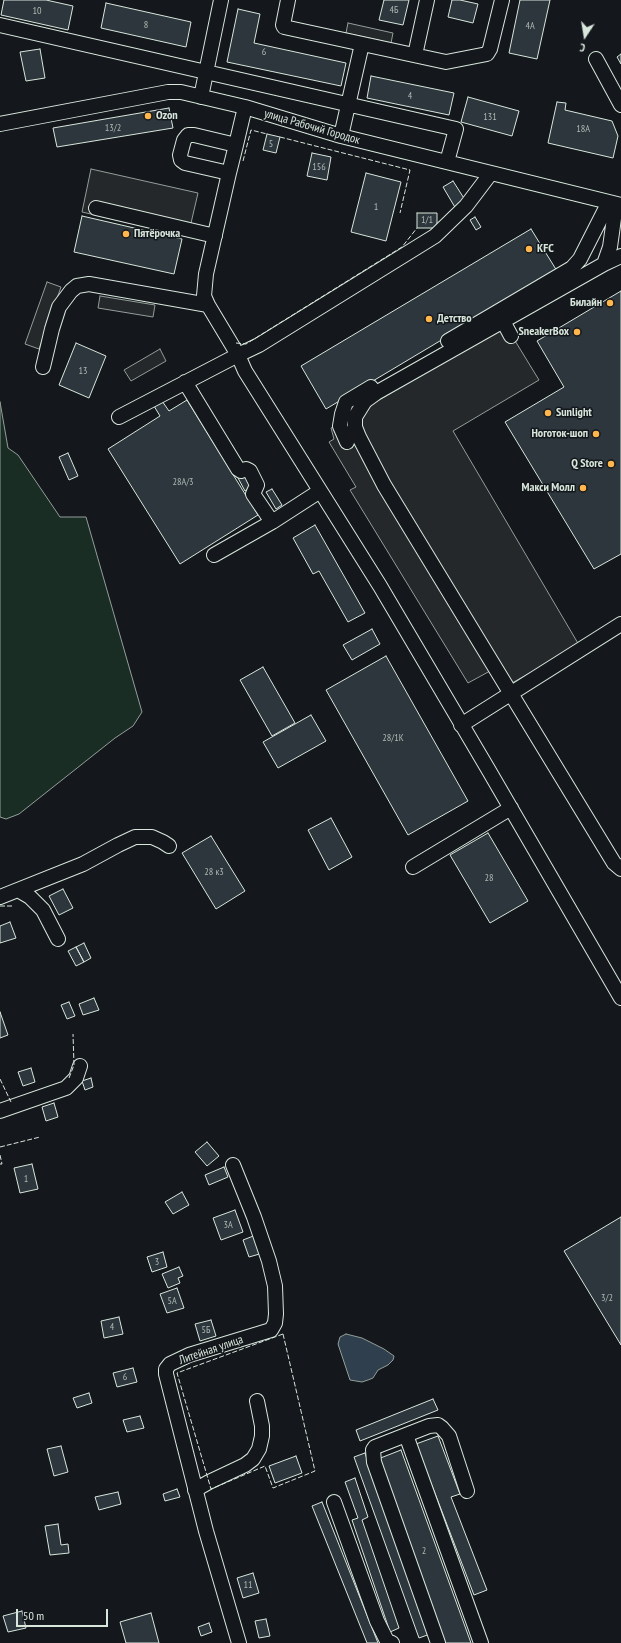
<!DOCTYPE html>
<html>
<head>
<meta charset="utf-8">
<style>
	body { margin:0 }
	#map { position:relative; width:621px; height:1643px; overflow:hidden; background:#14181c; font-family:"PT Sans Narrow",sans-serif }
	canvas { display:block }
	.north { position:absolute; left:565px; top:16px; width:40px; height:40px; -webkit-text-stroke:3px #14181c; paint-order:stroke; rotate:192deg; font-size:11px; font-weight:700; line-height:16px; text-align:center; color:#d8e6dc }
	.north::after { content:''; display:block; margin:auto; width:14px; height:18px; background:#d8e6dc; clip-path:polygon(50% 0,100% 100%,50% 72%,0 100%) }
	.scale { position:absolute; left:16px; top:1609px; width:92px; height:18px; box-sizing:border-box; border:2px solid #d8e6dc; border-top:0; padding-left:5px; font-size:12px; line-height:14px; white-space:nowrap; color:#d8e6dc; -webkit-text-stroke:3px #14181c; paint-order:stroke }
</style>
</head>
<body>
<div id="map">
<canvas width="621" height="1643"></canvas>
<div class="north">С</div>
<div class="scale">50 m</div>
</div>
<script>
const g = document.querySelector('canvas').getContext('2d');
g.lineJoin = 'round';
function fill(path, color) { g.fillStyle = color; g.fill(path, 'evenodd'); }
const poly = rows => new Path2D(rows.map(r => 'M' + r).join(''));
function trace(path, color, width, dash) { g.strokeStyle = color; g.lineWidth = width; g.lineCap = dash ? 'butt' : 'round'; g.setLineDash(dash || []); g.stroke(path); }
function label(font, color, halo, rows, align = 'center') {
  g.font = font + ' "PT Sans Narrow",sans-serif'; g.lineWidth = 3; g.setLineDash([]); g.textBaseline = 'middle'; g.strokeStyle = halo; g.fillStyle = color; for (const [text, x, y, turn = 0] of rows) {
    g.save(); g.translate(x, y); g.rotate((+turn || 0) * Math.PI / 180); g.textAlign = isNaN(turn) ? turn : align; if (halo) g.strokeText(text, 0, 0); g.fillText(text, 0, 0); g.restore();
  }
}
const green = poly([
	[0,402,8,448,18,455,60,517,86,517,142,712,133,726,115,738,19,814,6,819,0,817,0,402]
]);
fill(green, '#1a2d24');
trace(green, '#939e99', 1);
const parking = poly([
	[348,23,393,33,391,43,346,33,348,23],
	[91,169,198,193,188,236,82,212,91,169],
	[47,282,61,287,39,349,25,344,47,282],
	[100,296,155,305,153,317,98,308,100,296],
	[506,326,539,380,453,431,579,645,512,683,490,671,468,683,350,490,356,487,329,442,334,439,331,428,506,326],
	[160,349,166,361,131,381,124,370,160,349]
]);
fill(parking, '#24282b');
trace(parking, '#939e99', 1);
const water = poly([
	[346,1334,362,1338,384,1349,394,1356,393,1360,388,1365,378,1370,373,1378,368,1380,362,1382,350,1380,338,1344,340,1337,346,1334]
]);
fill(water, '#2f3f4d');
trace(water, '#939e99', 1);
const building = poly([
	[4,0,46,0,73,6,68,30,1,15,4,0],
	[384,0,409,0,403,25,379,20,384,0],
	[452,0,460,0,478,4,473,23,448,17,452,0],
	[520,0,550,0,537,59,509,53,520,0],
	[106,3,191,22,186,47,101,28,106,3],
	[238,9,260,14,254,43,346,63,341,86,227,62,238,9],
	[40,49,45,78,26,81,20,52,40,49],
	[621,54,621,64,617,57,621,54],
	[371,76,454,93,449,115,367,98,371,76],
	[468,97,519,111,512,136,461,122,468,97],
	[557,102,566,103,565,110,612,121,618,136,613,158,548,143,557,102],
	[169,108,173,128,57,147,53,128,169,108],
	[267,134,280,137,276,153,263,150,267,134],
	[312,153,331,157,327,180,307,176,312,153],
	[366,173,401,182,386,241,351,232,366,173],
	[453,181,467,203,456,209,443,187,453,181],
	[417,213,437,213,437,228,417,228,417,213],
	[82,216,182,239,174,274,74,252,82,216],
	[475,217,481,227,476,230,470,220,475,217],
	[531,229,557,271,326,409,301,366,531,229],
	[621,291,621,554,594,569,505,422,564,387,537,341,621,291],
	[76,343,106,356,89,398,59,385,76,343],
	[187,400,258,515,180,564,108,449,160,416,154,406,162,401,169,411,187,400],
	[68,453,78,476,69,480,59,457,68,453],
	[247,473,254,485,245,491,238,478,247,473],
	[272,489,282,505,276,509,266,492,272,489],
	[315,525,365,613,348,622,319,571,313,574,293,538,315,525],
	[372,629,380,644,352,660,343,645,372,629],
	[386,656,468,801,408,835,326,690,386,656],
	[263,667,295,723,272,736,240,680,263,667],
	[311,715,326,741,278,768,263,742,311,715],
	[331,818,352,857,329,870,308,830,331,818],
	[488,833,528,901,490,923,450,855,488,833],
	[211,836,245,891,216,909,182,853,211,836],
	[63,889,73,908,59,915,49,896,63,889],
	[10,922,16,938,0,943,0,926,10,922],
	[84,943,91,958,84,962,76,947,84,943],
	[76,947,84,962,76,966,68,951,76,947],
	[94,998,99,1010,83,1015,79,1004,94,998],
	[69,1002,75,1016,67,1019,61,1005,69,1002],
	[0,1012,8,1035,0,1038,0,1012],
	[31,1068,35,1082,23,1086,18,1072,31,1068],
	[91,1078,93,1087,85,1090,82,1081,91,1078],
	[54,1103,58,1117,46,1121,42,1107,54,1103],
	[207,1142,219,1156,207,1166,195,1152,207,1142],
	[32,1164,38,1189,20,1193,14,1168,32,1164],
	[224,1167,228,1177,209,1185,205,1175,224,1167],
	[182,1192,189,1205,173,1214,165,1202,182,1192],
	[235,1210,243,1232,221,1240,213,1218,235,1210],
	[621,1217,621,1345,564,1251,621,1217],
	[256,1235,263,1253,249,1257,243,1240,256,1235],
	[163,1252,167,1267,152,1272,147,1257,163,1252],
	[179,1267,183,1276,178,1278,180,1283,168,1288,162,1274,179,1267],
	[177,1288,184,1308,167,1313,160,1294,177,1288],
	[119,1317,123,1334,104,1338,101,1321,119,1317],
	[211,1320,216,1336,200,1341,195,1324,211,1320],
	[133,1368,137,1382,117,1387,113,1373,133,1368],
	[89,1393,92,1403,77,1408,73,1398,89,1393],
	[433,1399,438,1410,360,1441,356,1430,433,1399],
	[140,1416,144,1428,127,1432,123,1420,140,1416],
	[438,1436,460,1494,451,1497,487,1590,474,1595,416,1444,438,1436],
	[61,1446,68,1472,54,1476,47,1449,61,1446],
	[401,1450,471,1643,444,1643,378,1459,401,1450],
	[365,1453,430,1634,419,1638,354,1457,365,1453],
	[296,1456,302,1473,275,1483,269,1466,296,1456],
	[355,1478,368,1517,362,1520,399,1628,390,1632,352,1520,358,1518,345,1482,355,1478],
	[177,1489,180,1497,165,1501,163,1494,177,1489],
	[118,1492,121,1504,99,1510,95,1497,118,1492],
	[322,1502,378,1643,367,1643,312,1506,322,1502],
	[58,1524,61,1545,68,1544,69,1553,50,1555,45,1526,58,1524],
	[253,1573,259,1593,243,1598,237,1578,253,1573],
	[22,1611,26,1628,8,1632,3,1616,22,1611],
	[151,1613,159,1643,126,1643,120,1622,151,1613],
	[266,1619,270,1636,259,1638,255,1621,266,1619],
	[209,1623,212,1632,201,1636,198,1627,209,1623]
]);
fill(building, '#2c363c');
trace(building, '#d8e6dc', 1);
const minor = poly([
	[288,0,283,25,284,27,446,62,487,54,490,49,502,0],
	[0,25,456,129,447,162],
	[415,55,427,0],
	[596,59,621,105],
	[201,97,221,0],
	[0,124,168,92,181,92,245,107,341,136,621,205],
	[341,136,362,44],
	[236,145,194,135,188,135,184,140,180,155,181,160,185,163,229,173,236,145,245,107],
	[491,173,466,206,435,236,259,345,238,355,245,371,380,586,488,769,621,998],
	[616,204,610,247,604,264,376,393,365,401,355,417,355,427,359,437,384,485,614,863,621,869],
	[96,208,215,236],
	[604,264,621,256],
	[503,321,511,336],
	[448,341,572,268,580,259,609,202],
	[43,367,52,329,59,307,71,291,77,286,89,284,208,305],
	[185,382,238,469,241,471,246,469,250,471,257,485,253,494,272,522],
	[119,417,238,355,208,305,204,296,206,274,229,173],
	[347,442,340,426,342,414,346,402,371,387],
	[214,555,272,522,320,491],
	[461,725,621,624],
	[413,867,511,808],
	[18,890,30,897,43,910,58,939],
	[0,897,83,864,118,845,135,837,152,837,163,842,169,846],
	[0,1111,66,1088,76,1078,80,1066],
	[233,1165,254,1217,269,1261,275,1286,276,1314,275,1323,271,1330,189,1355,170,1364,166,1369,166,1374,206,1531,239,1643],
	[406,1435,481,1643],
	[195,1490,209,1482,245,1465,253,1459,259,1449,262,1436,262,1426,257,1401],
	[334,1502,377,1621,387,1641,392,1643],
	[438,1643,374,1462,373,1450,375,1447,429,1426,438,1425,442,1428,449,1436,467,1491]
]);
trace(minor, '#d8e6dc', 16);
trace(minor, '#14181c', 14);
trace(poly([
	[280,137,410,170,400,213],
	[243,161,251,130,267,134],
	[236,343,246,344,402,247,417,228],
	[0,906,13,906],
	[69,1078,74,1065,73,1034],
	[0,1079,11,1102],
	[0,1147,40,1137],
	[0,1155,2,1164,0,1164],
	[283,1334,315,1471,273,1488,265,1466,211,1489,177,1373,283,1334]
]), '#d8e6dc', 1, [5, 2]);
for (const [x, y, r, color] of [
	[148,116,4,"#ffb74d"],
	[126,234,4,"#ffb74d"],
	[529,249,4,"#ffb74d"],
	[610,303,4,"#ffb74d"],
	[429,319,4,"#ffb74d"],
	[577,332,4,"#ffb74d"],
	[548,413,4,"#ffb74d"],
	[596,434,4,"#ffb74d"],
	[611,464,4,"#ffb74d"],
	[583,488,4,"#ffb74d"]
]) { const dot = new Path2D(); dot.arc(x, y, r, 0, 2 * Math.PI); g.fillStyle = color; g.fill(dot); trace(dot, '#14181c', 1.5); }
label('10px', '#adbab4', null, [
	["4Б",394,10],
	["10",37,11],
	["8",146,25],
	["4А",530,26],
	["6",264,52],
	["4",410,96],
	["131",490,117],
	["13/2",113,128],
	["18А",583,129],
	["5",271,144],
	["156",319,167],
	["1",376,207],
	["1/1",427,220],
	["13",83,371],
	["28А/3",183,482],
	["28/1К",393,738],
	["28 к3",214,872],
	["28",489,878],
	["1",26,1179],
	["3А",228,1225],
	["3",157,1262],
	["3/2",607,1298],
	["5А",172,1301],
	["4",112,1327],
	["5Б",206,1330],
	["6",125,1377],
	["2",424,1551],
	["11",248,1585]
]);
label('bold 12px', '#d8e6dc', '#14181c', [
	["Ozon",156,116],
	["Пятёрочка",134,234],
	["KFC",537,249],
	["Билайн",602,303,"right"],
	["Детство",437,319],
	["SneakerBox",569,332,"right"],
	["Sunlight",556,413],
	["Ноготок-шоп",588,434,"right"],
	["Q Store",603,464,"right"],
	["Макси Молл",575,488,"right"]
], 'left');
label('12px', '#d8e6dc', '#14181c', [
	["улица Рабочий Городок",312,127,16],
	["Литейная улица",211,1350,-19]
]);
</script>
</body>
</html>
